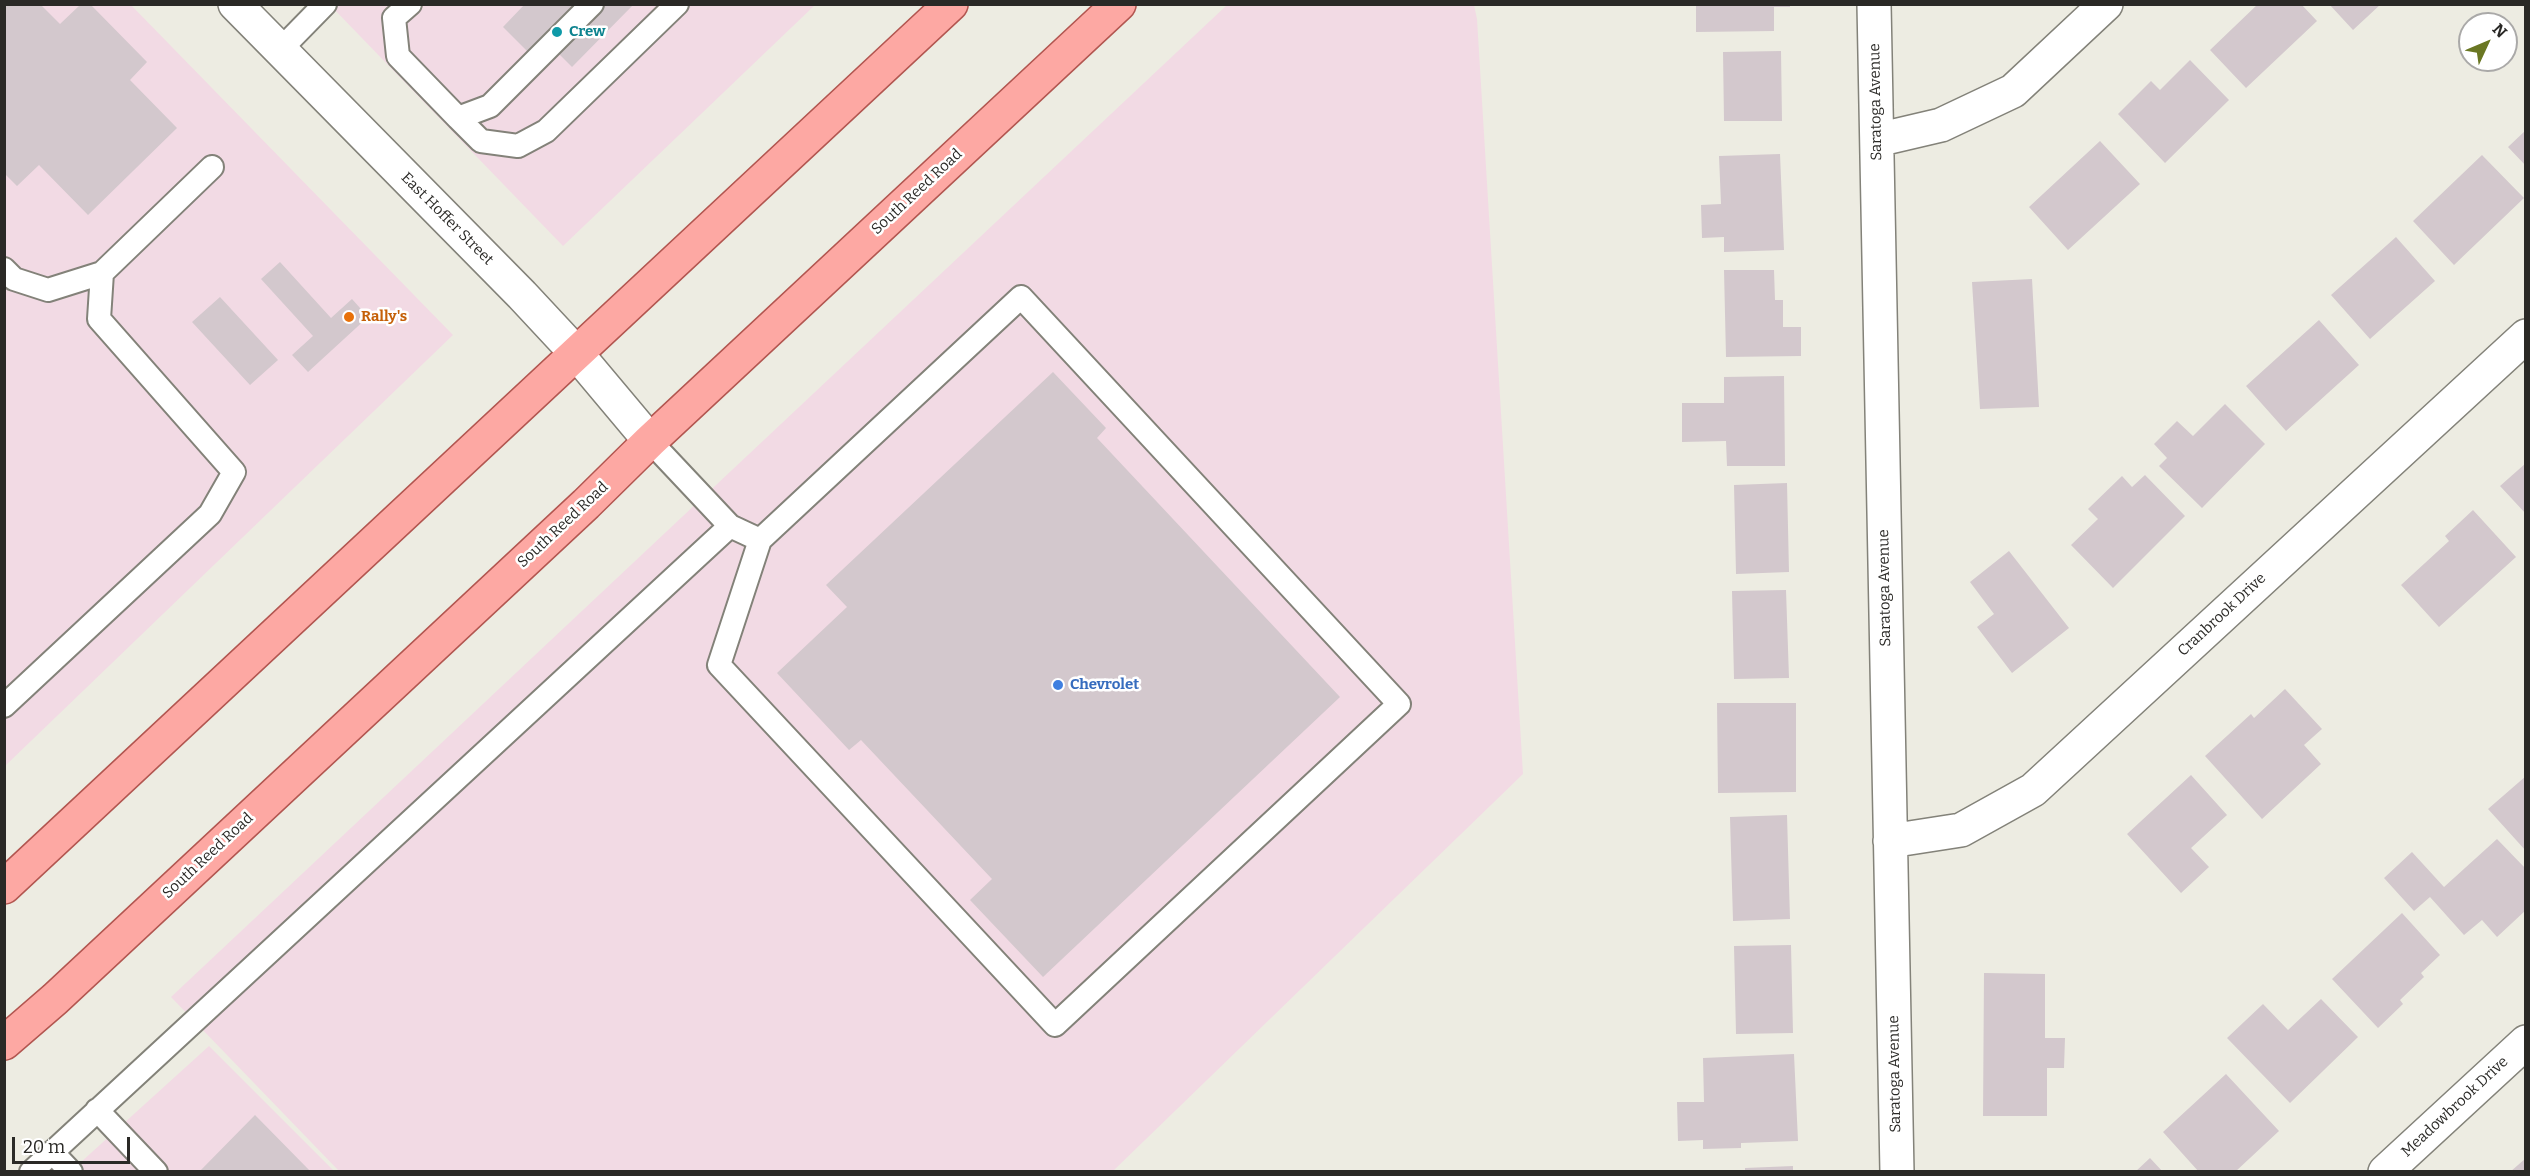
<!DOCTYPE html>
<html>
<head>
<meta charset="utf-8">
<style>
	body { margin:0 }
	#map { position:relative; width:2530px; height:1176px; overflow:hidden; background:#edece2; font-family:Bitter,serif }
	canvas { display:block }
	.frame { position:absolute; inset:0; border:6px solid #2a2926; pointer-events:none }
	.north { position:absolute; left:2458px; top:12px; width:60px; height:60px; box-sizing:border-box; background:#fff; border:2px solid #aaa9a8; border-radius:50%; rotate:46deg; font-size:16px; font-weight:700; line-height:24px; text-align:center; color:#2a2926 }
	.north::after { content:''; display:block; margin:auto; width:21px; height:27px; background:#6a7723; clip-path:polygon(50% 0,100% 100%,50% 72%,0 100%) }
	.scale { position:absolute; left:12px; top:1137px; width:118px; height:27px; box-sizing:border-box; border:3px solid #2a2926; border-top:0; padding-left:8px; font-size:18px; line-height:21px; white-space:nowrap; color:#2a2926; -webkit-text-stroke:4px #fff; paint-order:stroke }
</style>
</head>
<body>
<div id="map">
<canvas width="2530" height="1176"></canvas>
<div class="frame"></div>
<div class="north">N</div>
<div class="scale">20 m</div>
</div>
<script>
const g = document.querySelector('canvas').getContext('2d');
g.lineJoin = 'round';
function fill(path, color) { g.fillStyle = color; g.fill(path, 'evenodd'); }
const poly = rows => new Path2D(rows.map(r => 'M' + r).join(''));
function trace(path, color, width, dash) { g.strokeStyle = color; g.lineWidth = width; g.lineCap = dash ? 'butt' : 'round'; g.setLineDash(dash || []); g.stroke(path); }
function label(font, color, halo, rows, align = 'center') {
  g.font = font + ' Bitter,serif'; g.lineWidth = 5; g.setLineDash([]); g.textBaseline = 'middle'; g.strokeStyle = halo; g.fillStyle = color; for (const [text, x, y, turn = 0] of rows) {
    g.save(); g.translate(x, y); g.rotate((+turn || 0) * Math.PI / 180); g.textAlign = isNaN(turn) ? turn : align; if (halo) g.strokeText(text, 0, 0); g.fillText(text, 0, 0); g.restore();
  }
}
fill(poly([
	[5,5,131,5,453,335,5,766],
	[330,5,815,5,563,246],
	[1227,5,1474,5,1477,19,1523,774,1113,1171,339,1171,171,997],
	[209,1046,334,1171,70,1172]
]), '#f2dae4');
fill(poly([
	[525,4,634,4,572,67,542,37,528,52,503,27],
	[1696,4,1790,4,1790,7,1774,7,1774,31,1696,32],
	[2258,4,2301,4,2317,21,2246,88,2210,50],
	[2329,4,2381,4,2353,30],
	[5,5,41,5,60,24,80,5,91,5,147,62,130,80,177,128,88,215,39,165,17,186,5,174],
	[1781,51,1782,121,1724,121,1723,52],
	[2190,60,2229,100,2165,163,2118,114,2151,81,2160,90],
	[2526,130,2526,166,2508,147],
	[2100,141,2140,184,2068,250,2029,207],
	[1780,154,1784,250,1724,252,1724,237,1702,238,1701,205,1721,204,1719,156],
	[2482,155,2524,198,2454,265,2413,221],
	[2396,237,2435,281,2370,339,2331,295],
	[280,262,331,318,352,299,368,317,308,372,292,355,313,336,261,279],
	[1724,270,1774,270,1775,300,1783,300,1783,327,1801,327,1801,356,1726,357],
	[2032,279,2039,407,1980,409,1972,282],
	[220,297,278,360,250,385,192,322],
	[2319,320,2359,365,2286,431,2246,386],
	[1053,372,1106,428,1097,438,1340,697,1043,977,970,900,992,879,861,740,849,750,777,673,847,607,826,585],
	[1784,376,1785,466,1727,466,1726,441,1682,442,1682,403,1724,403,1724,377],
	[2225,404,2265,444,2202,508,2159,466,2167,458,2154,444,2177,421,2193,436],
	[2526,463,2526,514,2500,486],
	[2145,475,2185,516,2113,588,2071,545,2098,519,2088,509,2122,476,2132,487],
	[1787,483,1789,572,1736,574,1734,485],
	[2473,510,2516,557,2439,627,2401,585,2449,541,2445,536],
	[2009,551,2069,628,2012,673,1977,627,1994,614,1970,582],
	[1786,590,1789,678,1734,679,1732,591],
	[2285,689,2322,729,2304,745,2321,764,2262,819,2205,756,2251,714,2254,718],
	[1717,703,1796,703,1796,792,1718,793],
	[2191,775,2227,815,2191,848,2209,867,2181,893,2127,834],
	[2526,776,2526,851,2488,809],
	[1787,815,1790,919,1733,921,1730,817],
	[2497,839,2526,869,2526,910,2497,937,2482,920,2464,935,2430,897,2414,911,2384,878,2412,852,2444,887],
	[2402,913,2440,955,2421,973,2424,977,2400,1000,2403,1004,2378,1028,2332,979],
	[1791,945,1793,1033,1736,1034,1734,946],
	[1984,973,2045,974,2045,1038,2065,1038,2064,1068,2047,1068,2047,1116,1983,1116],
	[2321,999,2358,1037,2290,1103,2227,1038,2263,1004,2288,1030],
	[1794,1054,1798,1141,1741,1143,1741,1148,1703,1149,1703,1140,1678,1141,1677,1102,1704,1102,1703,1058],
	[2226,1074,2279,1131,2235,1172,2199,1172,2163,1132],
	[255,1115,311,1172,199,1172],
	[2150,1158,2163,1172,2135,1172],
	[2526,1158,2526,1172,2510,1172],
	[1793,1166,1793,1172,1745,1172,1745,1168]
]), '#d3c8cd');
const service = poly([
	[410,4,394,18,398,56,458,118,490,106,592,4],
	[280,50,325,4],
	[458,118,481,141,518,146,546,131,677,4],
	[4,269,14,279,48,290,102,273],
	[730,526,760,540,1021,297,1399,704,1055,1025,719,665,760,540],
	[4,706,210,514,234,472,99,319,102,273,212,167],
	[97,1110,156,1172],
	[52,1152,71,1172],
	[31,1172,730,526,650,441]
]);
const minor = poly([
	[235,4,522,295,577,354,650,441],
	[1874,4,1897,1172],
	[1877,140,1941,125,2013,91,2106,4],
	[1890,841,1961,830,2033,790,2526,336],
	[2385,1172,2526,1042]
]);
const primary = poly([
	[4,887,951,4],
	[4,1043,55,999,586,504,650,441,1119,4]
]);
trace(service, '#838279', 26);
trace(minor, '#838279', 36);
trace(primary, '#b25650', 36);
trace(service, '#fff', 22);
trace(minor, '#fff', 33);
trace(primary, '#fda8a3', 33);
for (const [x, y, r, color] of [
	[557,32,6,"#0f9aa8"],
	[349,317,6,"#e8710a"],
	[1058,685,6,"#3f7fe0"]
]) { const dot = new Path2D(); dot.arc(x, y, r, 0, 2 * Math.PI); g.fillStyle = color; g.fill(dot); trace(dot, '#fff', 2); }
label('bold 15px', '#0d838f', '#fff', [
	["Crew",569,32]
], 'left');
label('15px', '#2a2926', '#fff', [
	["Saratoga Avenue",1876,102,-91],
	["South Reed Road",917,192,-43],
	["East Hoffer Street",447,219,45],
	["South Reed Road",563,525,-43],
	["Saratoga Avenue",1885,588,-91],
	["Cranbrook Drive",2222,615,-43],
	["South Reed Road",208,856,-43],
	["Saratoga Avenue",1895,1074,-91],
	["Meadowbrook Drive",2455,1107,-43]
]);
label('bold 15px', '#c56008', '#fff', [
	["Rally's",361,317]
], 'left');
label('bold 15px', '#366cbe', '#fff', [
	["Chevrolet",1070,685]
], 'left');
</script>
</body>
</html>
